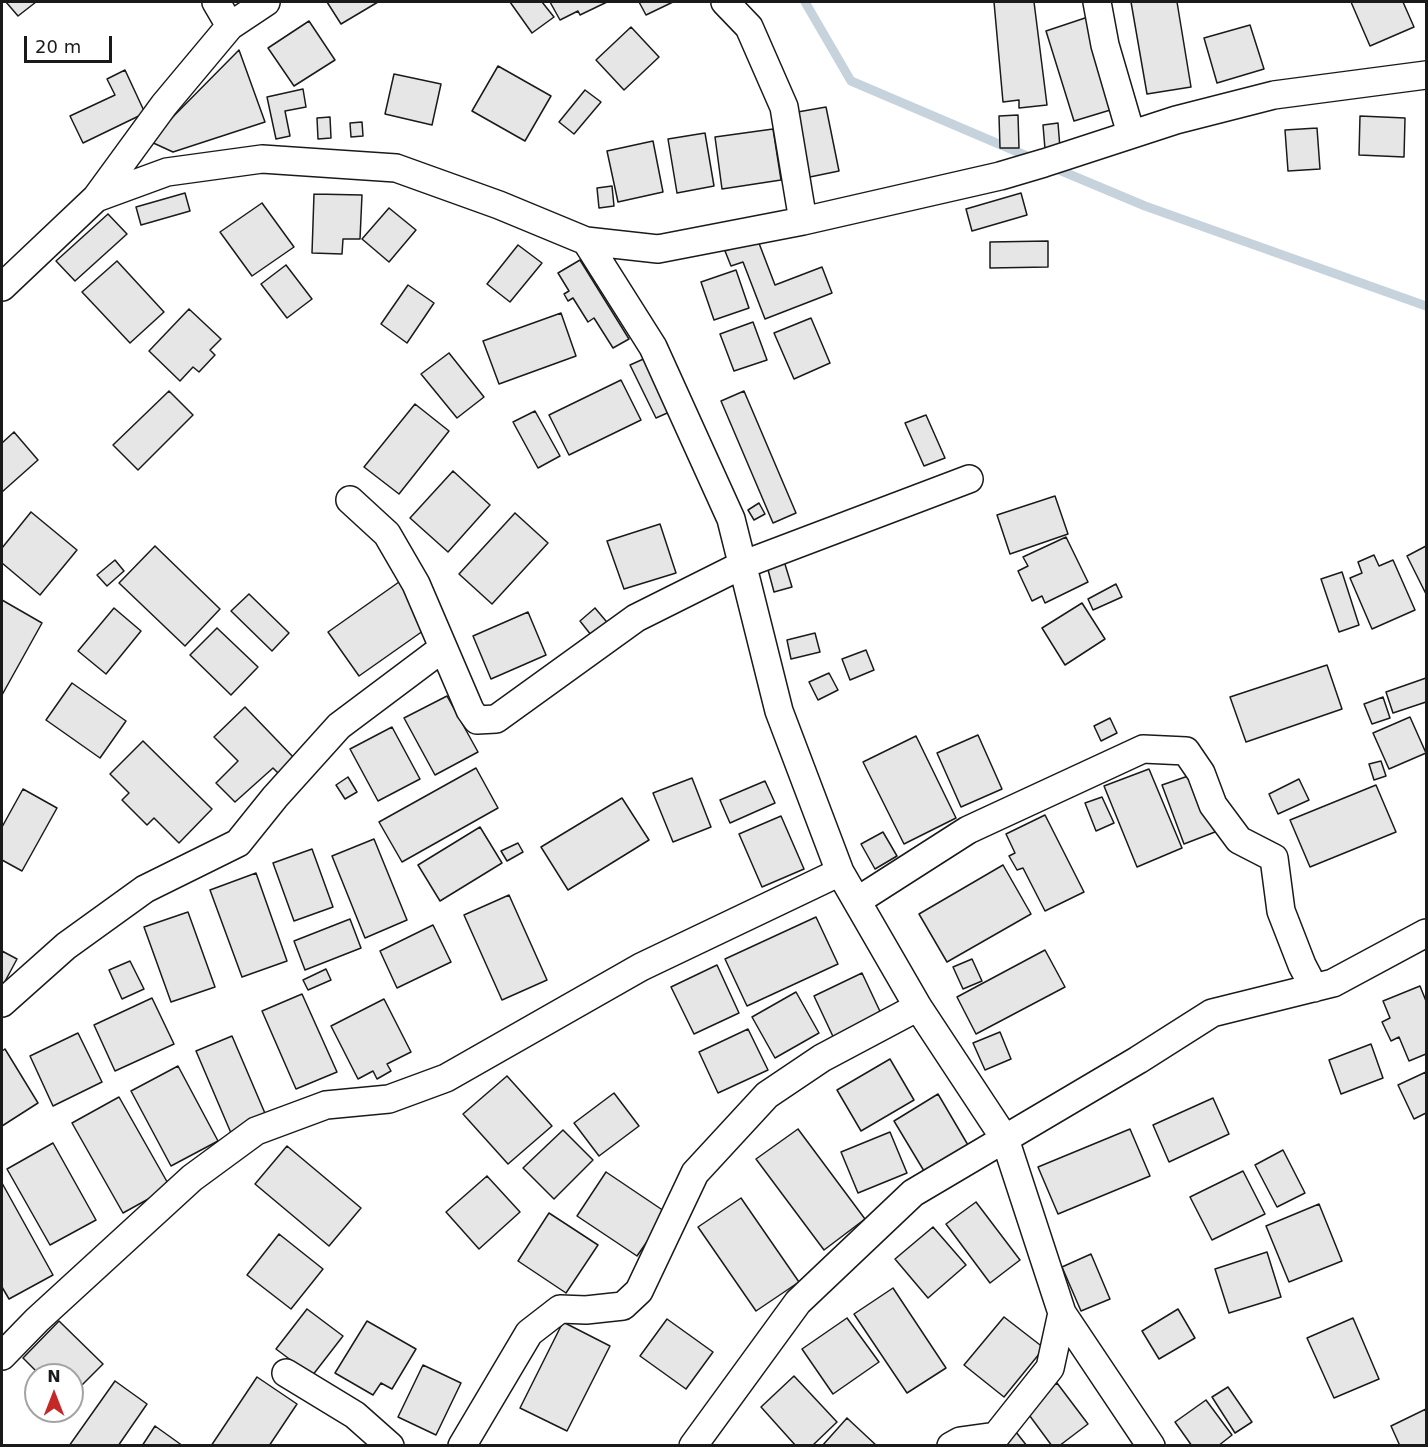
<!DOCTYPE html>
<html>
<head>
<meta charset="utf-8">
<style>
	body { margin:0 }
	#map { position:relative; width:1428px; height:1447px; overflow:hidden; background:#fff; font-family:"DejaVu Sans",sans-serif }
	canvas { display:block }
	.frame { position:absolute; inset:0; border:3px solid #1a1a1a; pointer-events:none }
	.north { position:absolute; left:24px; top:1363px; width:60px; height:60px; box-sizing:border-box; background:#fff; border:2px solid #a3a3a3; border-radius:50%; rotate:0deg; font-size:16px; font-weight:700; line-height:24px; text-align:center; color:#1a1a1a }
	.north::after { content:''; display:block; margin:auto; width:21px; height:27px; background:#c62828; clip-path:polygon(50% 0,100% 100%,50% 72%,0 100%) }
	.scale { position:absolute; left:24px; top:36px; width:88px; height:27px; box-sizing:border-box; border:3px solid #1a1a1a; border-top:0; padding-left:8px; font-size:18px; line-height:21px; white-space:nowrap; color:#1a1a1a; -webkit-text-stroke:4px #fff; paint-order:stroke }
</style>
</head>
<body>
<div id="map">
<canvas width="1428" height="1447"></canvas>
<div class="frame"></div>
<div class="north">N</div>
<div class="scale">20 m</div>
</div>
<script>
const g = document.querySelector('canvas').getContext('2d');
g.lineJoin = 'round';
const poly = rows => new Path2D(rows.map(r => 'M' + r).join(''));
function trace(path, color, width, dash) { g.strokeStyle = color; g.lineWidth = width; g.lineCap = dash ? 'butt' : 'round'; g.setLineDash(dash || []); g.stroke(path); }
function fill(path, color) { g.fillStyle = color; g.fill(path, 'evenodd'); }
trace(poly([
	[805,2,851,81,1034,159],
	[1052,167,1145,206,1426,306]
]), '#c6d2dc', 9);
const building = poly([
	[6,2,36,2,18,16,6,2],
	[327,2,378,2,341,24,327,2],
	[510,2,542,2,554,17,532,33,510,2],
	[550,2,607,2,580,15,578,11,560,20,550,2],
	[639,2,673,2,646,15,639,2],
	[994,2,1034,2,1047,105,1019,108,1019,100,1003,102,994,2],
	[1131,2,1177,2,1191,87,1147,94,1131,2],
	[1351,2,1403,2,1414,27,1370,46,1351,2],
	[1088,17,1117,108,1074,121,1046,31,1088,17],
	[309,21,335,60,294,86,268,48,309,21],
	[1250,25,1264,69,1217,83,1204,38,1250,25],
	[631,27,659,57,624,90,596,60,631,27],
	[239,50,265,122,173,152,149,141,239,50],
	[498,66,551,96,525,141,472,111,498,66],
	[125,70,145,113,83,143,70,116,115,95,107,79,125,70],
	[394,74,441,84,432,125,385,114,394,74],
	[303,89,306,107,285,111,290,136,276,139,267,97,303,89],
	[585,90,601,102,574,134,559,122,585,90],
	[826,107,839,171,805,178,792,113,826,107],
	[1018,115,1019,148,1000,148,999,116,1018,115],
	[1360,116,1405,118,1404,157,1359,155,1360,116],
	[330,117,331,138,318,139,317,118,330,117],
	[362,122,363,136,351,137,350,123,362,122],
	[1058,123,1060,148,1045,149,1043,125,1058,123],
	[1317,128,1320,169,1288,171,1285,130,1317,128],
	[773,129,781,180,722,189,715,137,773,129],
	[705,133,714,186,677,193,668,139,705,133],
	[653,141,663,192,618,202,607,151,653,141],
	[612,186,614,206,599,208,597,188,612,186],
	[185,193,190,211,141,225,136,207,185,193],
	[1021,193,1027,215,972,231,966,209,1021,193],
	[314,194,362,195,360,239,343,239,342,254,312,253,314,194],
	[262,203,294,247,252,276,220,232,262,203],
	[389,208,416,230,389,262,362,239,389,208],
	[108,214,127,234,75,281,56,261,108,214],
	[757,238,775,285,822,267,832,293,765,319,743,262,731,266,725,251,757,238],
	[1048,241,1048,267,990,268,990,242,1048,241],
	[518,245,542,263,510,302,487,284,518,245],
	[580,260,629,339,613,348,594,318,588,322,573,298,568,301,564,294,569,291,558,273,580,260],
	[117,261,164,312,130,343,82,292,117,261],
	[286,265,312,299,287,318,261,284,286,265],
	[736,270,749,308,714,320,701,282,736,270],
	[408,285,434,303,407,343,381,324,408,285],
	[189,309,221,339,210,350,215,355,199,372,193,367,180,381,149,351,189,309],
	[561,313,576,356,499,384,483,341,561,313],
	[811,318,830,363,794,379,774,333,811,318],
	[753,322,767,360,734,371,720,334,753,322],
	[449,353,484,397,457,418,421,374,449,353],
	[648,357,674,410,656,418,630,365,648,357],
	[621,380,641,420,569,455,549,415,621,380],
	[169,391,193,415,138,470,113,445,169,391],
	[744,391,796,513,773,523,721,401,744,391],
	[415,404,449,431,399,494,364,467,415,404],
	[535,411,560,456,538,468,513,422,535,411],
	[926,415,945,458,924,466,905,423,926,415],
	[14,432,38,460,2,492,2,443,14,432],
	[453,471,490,505,448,552,410,518,453,471],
	[1055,496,1068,534,1010,554,997,515,1055,496],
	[759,503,765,514,754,520,748,510,759,503],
	[31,512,77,550,40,595,2,563,2,548,31,512],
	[515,513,548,543,492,604,459,574,515,513],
	[660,524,676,573,624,589,607,541,660,524],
	[1066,537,1088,582,1045,603,1042,596,1032,601,1018,571,1028,566,1023,557,1066,537],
	[155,546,220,609,185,646,119,583,155,546],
	[1426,546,1426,594,1407,556,1426,546],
	[1374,555,1379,566,1393,560,1415,610,1372,629,1350,578,1362,573,1358,562,1374,555],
	[115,560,124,571,107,586,97,575,115,560],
	[784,561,792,587,774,592,767,566,784,561],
	[1342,572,1359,625,1339,632,1321,579,1342,572],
	[399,582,430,626,359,676,328,632,399,582],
	[1116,584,1122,597,1093,610,1088,599,1116,584],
	[249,594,289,633,272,651,231,611,249,594],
	[2,600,42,623,2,695,2,600],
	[1082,603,1105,639,1065,665,1042,628,1082,603],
	[114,608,141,631,106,674,78,651,114,608],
	[595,608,611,627,595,640,580,621,595,608],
	[528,612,546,655,491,679,473,636,528,612],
	[217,628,258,667,231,695,190,655,217,628],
	[815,633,820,652,791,659,787,640,815,633],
	[866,650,874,670,850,680,842,659,866,650],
	[1327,665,1342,709,1246,742,1230,697,1327,665],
	[829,673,838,690,818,700,809,682,829,673],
	[1426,678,1426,702,1393,713,1386,692,1426,678],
	[72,683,126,721,100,758,46,720,72,683],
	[447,696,478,752,435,775,404,718,447,696],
	[1383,697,1390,718,1372,724,1364,704,1383,697],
	[245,707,297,761,281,776,273,768,235,802,216,783,238,761,214,737,245,707],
	[1410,717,1426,753,1389,769,1373,733,1410,717],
	[1110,718,1117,733,1101,741,1094,726,1110,718],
	[392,727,420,779,378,801,350,749,392,727],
	[978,735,1002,789,961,807,937,753,978,735],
	[916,736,956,818,904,844,863,762,916,736],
	[143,741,212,809,179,843,154,818,147,825,122,800,129,793,110,774,143,741],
	[1381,761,1386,776,1374,780,1369,764,1381,761],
	[476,768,498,808,402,862,379,822,476,768],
	[1149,769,1182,848,1137,867,1104,786,1149,769],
	[1194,774,1215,832,1184,844,1162,785,1194,774],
	[348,777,357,792,345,799,336,785,348,777],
	[692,778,711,827,673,842,653,793,692,778],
	[1299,779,1309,800,1278,814,1269,794,1299,779],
	[765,781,775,803,730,823,720,800,765,781],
	[1376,785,1396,832,1310,867,1290,820,1376,785],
	[23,789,57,808,22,871,2,860,2,827,23,789],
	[1102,797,1114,823,1096,831,1085,803,1102,797],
	[622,798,649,840,568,890,541,847,622,798],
	[1045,815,1084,892,1045,911,1023,868,1017,870,1009,856,1015,853,1006,834,1045,815],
	[781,816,804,869,762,887,739,834,781,816],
	[480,827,502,863,440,901,418,865,480,827],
	[883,832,897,856,875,869,861,844,883,832],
	[374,839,407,920,365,938,332,856,374,839],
	[518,843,523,852,507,861,501,851,518,843],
	[312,849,333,907,294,921,273,863,312,849],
	[1003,865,1031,914,947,962,919,914,1003,865],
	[256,873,287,961,242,977,210,890,256,873],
	[509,895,547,980,502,1000,464,915,509,895],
	[188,912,215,987,171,1002,144,927,188,912],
	[816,917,838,964,747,1006,725,959,816,917],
	[350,919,361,948,305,970,294,941,350,919],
	[433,925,451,962,397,988,380,951,433,925],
	[1045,950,1065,987,976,1034,957,997,1045,950],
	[2,951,17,959,2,987,2,951],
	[972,959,982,981,963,989,953,967,972,959],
	[130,961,144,989,122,999,109,970,130,961],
	[717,965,739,1013,694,1034,671,987,717,965],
	[326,969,331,980,308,990,303,980,326,969],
	[862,973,885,1022,837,1045,814,996,862,973],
	[1420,986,1426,1001,1426,1054,1409,1061,1399,1037,1391,1041,1382,1022,1390,1018,1383,1001,1420,986],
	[796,992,819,1033,775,1058,752,1017,796,992],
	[302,994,337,1072,296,1089,262,1011,302,994],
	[152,998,174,1044,115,1071,94,1025,152,998],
	[384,999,411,1052,387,1064,391,1071,377,1079,373,1071,358,1079,331,1026,384,999],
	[748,1029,768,1070,718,1093,699,1052,748,1029],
	[1000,1032,1011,1059,985,1070,973,1043,1000,1032],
	[78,1033,102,1082,53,1106,30,1056,78,1033],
	[232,1036,267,1118,231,1133,196,1051,232,1036],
	[1371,1044,1383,1078,1341,1094,1329,1060,1371,1044],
	[5,1049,38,1103,2,1126,2,1051,5,1049],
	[890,1059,914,1100,861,1131,837,1090,890,1059],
	[178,1066,218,1141,171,1166,131,1091,178,1066],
	[1426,1072,1426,1113,1414,1119,1398,1085,1426,1072],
	[507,1076,552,1126,508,1164,463,1114,507,1076],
	[614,1093,639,1126,599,1156,574,1123,614,1093],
	[938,1094,968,1145,924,1171,894,1121,938,1094],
	[119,1097,170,1187,123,1213,72,1123,119,1097],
	[1213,1098,1229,1134,1169,1162,1153,1125,1213,1098],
	[798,1129,865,1219,824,1250,756,1159,798,1129],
	[1130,1129,1150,1176,1058,1214,1038,1167,1130,1129],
	[563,1130,593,1160,554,1199,523,1168,563,1130],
	[890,1132,907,1173,858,1193,841,1152,890,1132],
	[53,1143,96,1220,50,1245,7,1169,53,1143],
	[287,1146,361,1208,329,1246,255,1184,287,1146],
	[1283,1150,1305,1193,1277,1207,1255,1165,1283,1150],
	[1243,1171,1265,1214,1212,1240,1190,1197,1243,1171],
	[606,1172,667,1213,637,1256,577,1216,606,1172],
	[487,1176,520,1212,479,1249,446,1212,487,1176],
	[2,1183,53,1275,9,1299,2,1287,2,1183],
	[741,1198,799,1282,756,1311,698,1227,741,1198],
	[976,1202,1020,1260,990,1283,946,1224,976,1202],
	[1319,1204,1342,1261,1289,1282,1266,1226,1319,1204],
	[549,1213,598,1245,566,1293,518,1261,549,1213],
	[933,1227,966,1265,928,1298,895,1259,933,1227],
	[279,1234,323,1269,291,1309,247,1275,279,1234],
	[1267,1252,1281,1297,1229,1313,1215,1269,1267,1252],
	[1091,1254,1110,1299,1081,1311,1062,1267,1091,1254],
	[893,1288,946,1368,907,1393,854,1314,893,1288],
	[307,1309,343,1336,312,1376,276,1349,307,1309],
	[1178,1309,1195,1338,1159,1359,1142,1331,1178,1309],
	[1004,1317,1044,1348,1004,1397,964,1365,1004,1317],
	[847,1318,879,1362,833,1394,802,1349,847,1318],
	[1353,1318,1379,1379,1334,1398,1307,1338,1353,1318],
	[667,1319,713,1352,686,1389,640,1356,667,1319],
	[59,1321,103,1364,72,1395,72,1375,40,1375,23,1358,59,1321],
	[367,1321,416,1349,392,1389,381,1383,373,1395,335,1373,367,1321],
	[563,1322,610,1346,567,1431,520,1408,563,1322],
	[423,1365,461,1383,436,1435,398,1417,423,1365],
	[794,1376,837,1422,812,1446,796,1446,761,1407,794,1376],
	[257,1377,297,1404,269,1446,211,1446,257,1377],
	[115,1381,147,1404,118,1446,69,1446,115,1381],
	[1057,1383,1088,1424,1059,1446,1052,1446,1024,1408,1057,1383],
	[1228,1387,1252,1422,1235,1433,1212,1397,1228,1387],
	[1206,1400,1232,1435,1218,1446,1192,1446,1175,1422,1206,1400],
	[1426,1409,1426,1446,1400,1446,1391,1426,1426,1409],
	[847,1418,877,1446,822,1446,847,1418],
	[155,1426,183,1446,142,1446,155,1426],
	[1016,1432,1027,1446,998,1446,1016,1432]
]);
fill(building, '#e6e6e6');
trace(building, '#1a1a1a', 1.5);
const street = poly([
	[216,2,230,26],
	[725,2,749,27,784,107,803,221],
	[1097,2,1105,45,1131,134],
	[96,198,164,105,230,26,266,2],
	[586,241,653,347,731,519,779,711,840,872,918,1007,1005,1139,1062,1313,1151,1446],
	[2,287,96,198,167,172,262,159,396,168,499,205,586,241,658,249,803,221,1000,176,1044,163,1176,120,1274,95,1426,75],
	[350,500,387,534,416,584,470,710,477,720,496,719,636,618,742,565,969,479],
	[857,901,968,830,1143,749,1186,751,1201,773,1213,805,1239,840,1274,858,1281,911,1302,965,1314,988],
	[2,1003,66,946,145,889,238,843,275,797,339,726,443,648],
	[2,1356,37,1320,192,1178,256,1131,326,1105,389,1099,446,1078,641,967,840,872],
	[286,1373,355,1415,390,1446],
	[462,1446,529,1333,560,1309,586,1310,623,1306,639,1291,695,1173,767,1095,822,1058,918,1007],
	[693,1446,798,1302,913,1193,1138,1060,1212,1013,1333,983,1426,933],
	[951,1446,960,1441,996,1436,1050,1368,1062,1313]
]);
trace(street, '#1a1a1a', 30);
trace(street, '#fff', 27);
</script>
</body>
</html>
